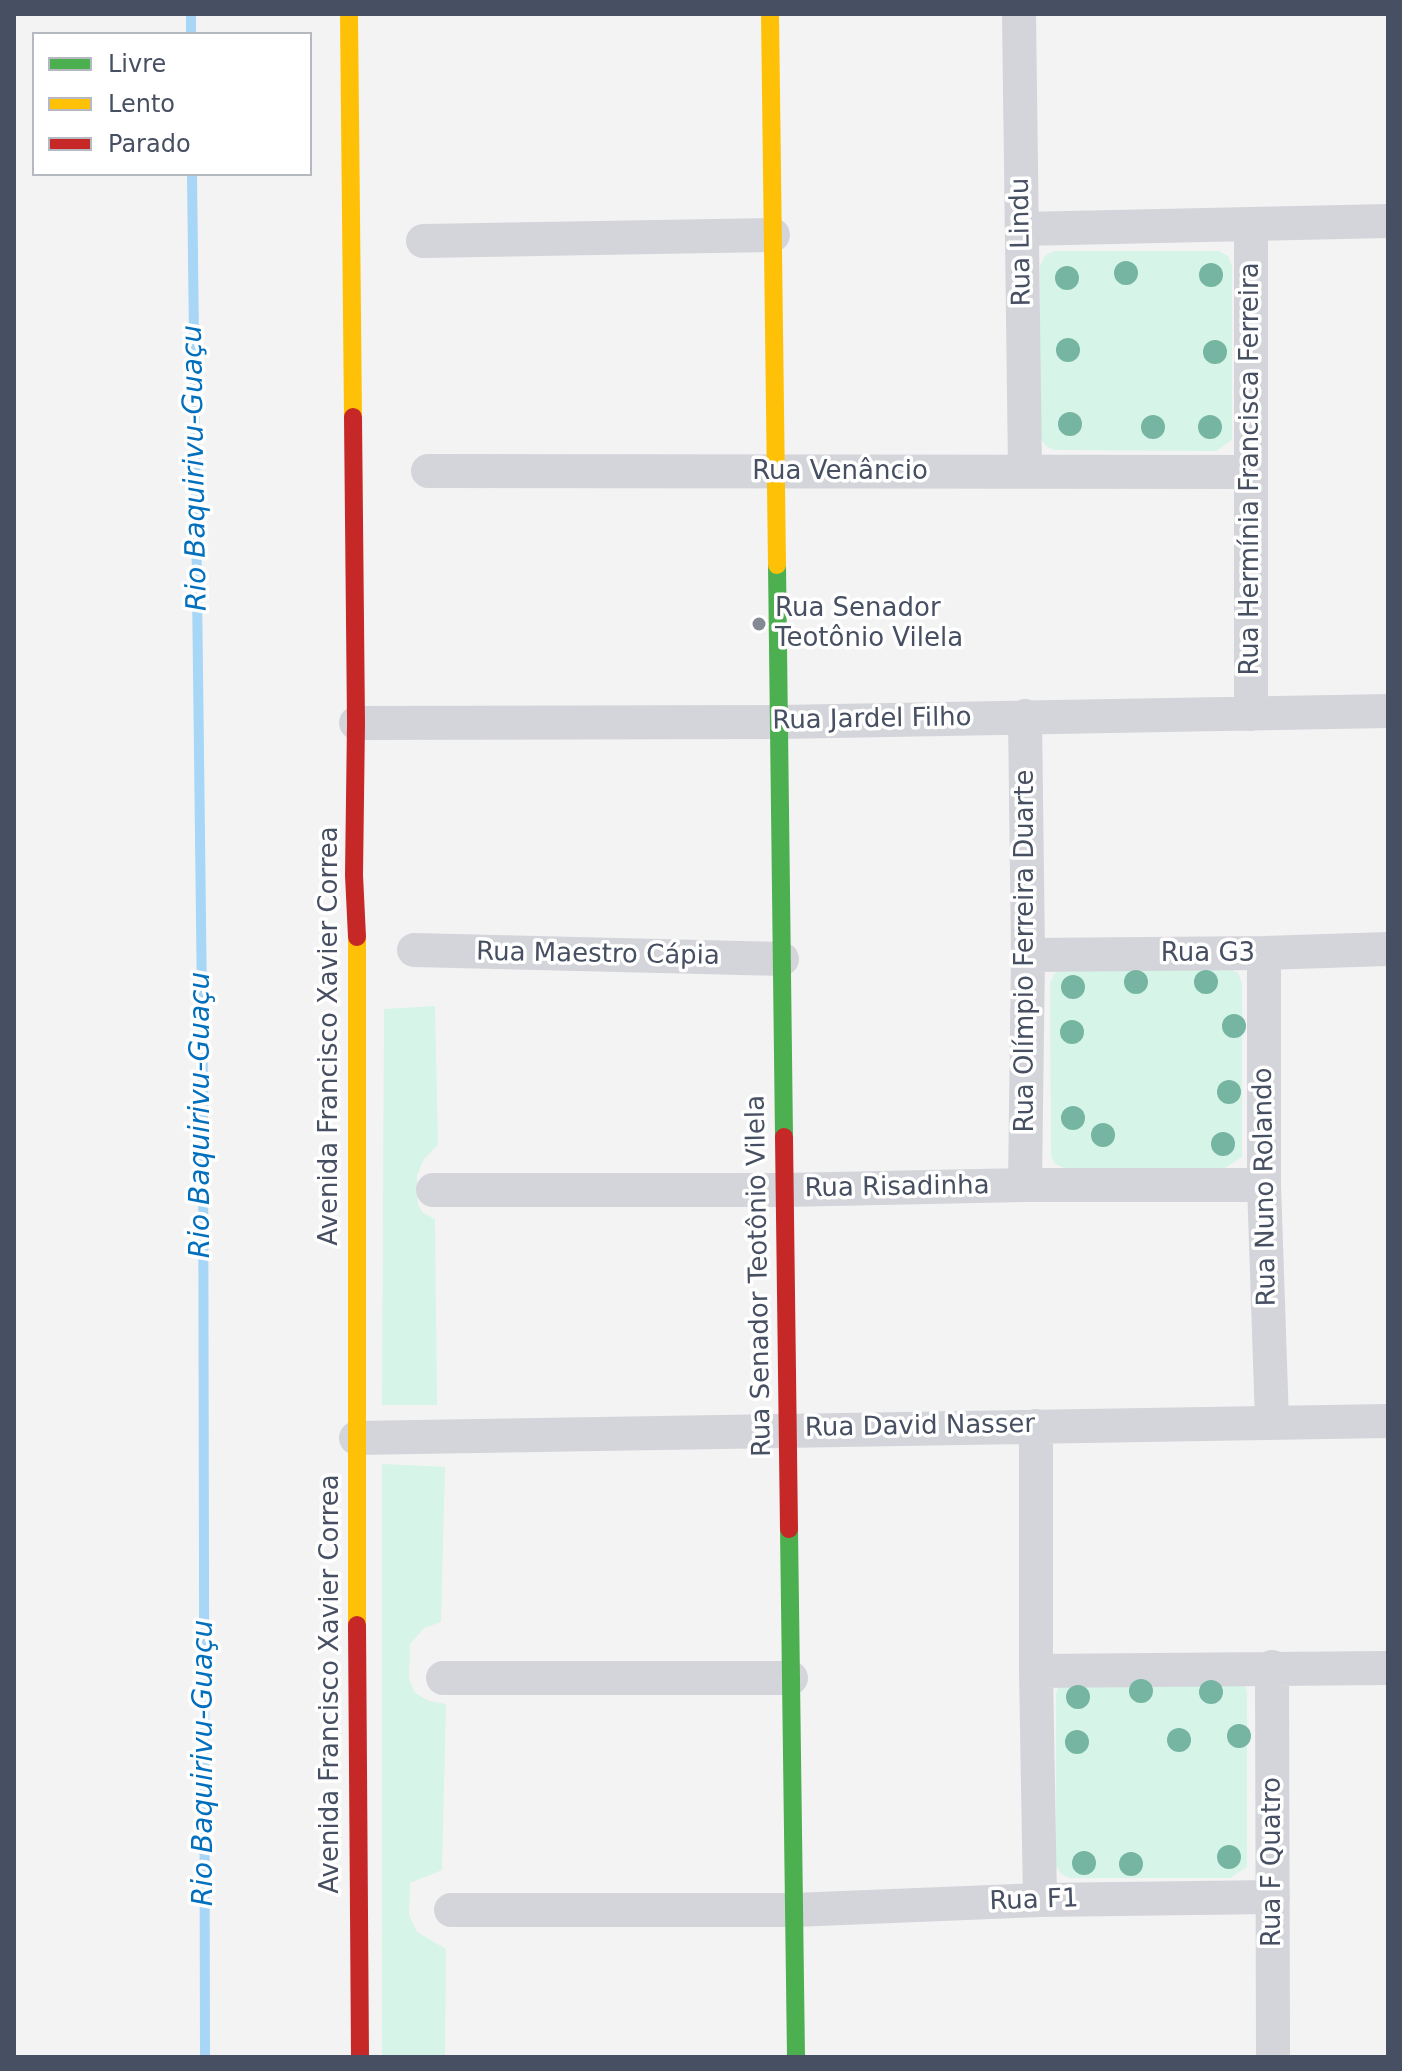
<!DOCTYPE html>
<html>
<head>
<meta charset="utf-8">
<style>
	body { margin:0 }
	#map { position:relative; width:1402px; height:2071px; overflow:hidden; background:#f4f3f3; font-family:"DejaVu Sans",sans-serif }
	canvas { display:block }
	.frame { position:absolute; inset:0; border:16px solid #475062; pointer-events:none }
	.legend { position:absolute; left:32px; top:32px; width:280px; height:144px; box-sizing:border-box; background:#fff; border:2px solid #b5b9c0; margin:0; padding:10px 14px; list-style:none; font-size:24px; color:#475062 }
	.legend li { display:flex; align-items:center; gap:16px; height:40px }
	.legend b { width:40px; border:2px solid #b5b9c0 }
</style>
</head>
<body>
<div id="map">
<canvas width="1402" height="2071"></canvas>
<div class="frame"></div>
<ul class="legend">
<li><b style="height:10px;background:#4caf50"></b>Livre</li>
<li><b style="height:10px;background:#ffc107"></b>Lento</li>
<li><b style="height:10px;background:#c62828"></b>Parado</li>
</ul>
</div>
<script>
const g = document.querySelector('canvas').getContext('2d');
g.lineJoin = 'round';
function fill(path, color) { g.fillStyle = color; g.fill(path, 'evenodd'); }
const poly = rows => new Path2D(rows.map(r => 'M' + r).join(''));
function trace(path, color, width, dash) { g.strokeStyle = color; g.lineWidth = width; g.lineCap = dash ? 'butt' : 'round'; g.setLineDash(dash || []); g.stroke(path); }
function label(font, color, halo, rows, align = 'center') {
  g.font = font + ' "DejaVu Sans",sans-serif'; g.lineWidth = 7; g.setLineDash([]); g.textBaseline = 'middle'; g.strokeStyle = halo; g.fillStyle = color; for (const [text, x, y, turn = 0] of rows) {
    g.save(); g.translate(x, y); g.rotate((+turn || 0) * Math.PI / 180); g.textAlign = isNaN(turn) ? turn : align; if (halo) g.strokeText(text, 0, 0); g.fillText(text, 0, 0); g.restore();
  }
}
fill(poly([
	[1054,251,1219,251,1228,256,1232,266,1232,440,1216,451,1054,450,1046,446,1040,438,1040,266,1045,256],
	[1064,969,1229,969,1238,973,1242,984,1242,1157,1225,1168,1064,1168,1055,1164,1051,1156,1050,983,1055,973],
	[435,1006,438,1145,424,1159,417,1175,418,1205,423,1213,435,1219,437,1405,382,1405,384,1009],
	[382,1464,445,1467,441,1622,424,1628,410,1644,409,1679,415,1693,429,1701,446,1704,442,1870,410,1883,409,1915,417,1932,446,1949,445,2057,382,2057],
	[1060,1683,1244,1683,1247,1693,1247,1867,1230,1878,1070,1878,1061,1874,1056,1866,1056,1693]
]), '#d6f4e7');
trace(poly([
	[191,14,191,34],
	[192,174,203,1085,205,2057]
]), '#a7d6f6', 10);
trace(poly([
	[1019,14,1025,470],
	[1022,229,1388,221],
	[423,241,773,235],
	[428,471,1251,472],
	[1251,714,1251,225],
	[1025,716,1028,955,1025,1185],
	[356,723,779,722,1388,711],
	[414,950,782,959],
	[1264,953,1264,1185,1272,1421],
	[1028,955,1264,953,1388,949],
	[433,1190,785,1190,1025,1185,1264,1185],
	[1036,1426,1036,1671,1040,1900],
	[356,1438,1388,1421],
	[1272,1667,1273,2057],
	[1036,1671,1388,1668],
	[443,1678,791,1678],
	[451,1910,794,1910,1040,1900,1273,1897]
]), '#d4d5da', 34);
trace(poly([
	[777,565,784,1137],
	[789,1529,796,2057]
]), '#4caf50', 18);
trace(poly([
	[349,14,353,417],
	[770,14,777,565],
	[357,937,357,1625]
]), '#ffc107', 18);
trace(poly([
	[353,417,356,723,354,875,357,937],
	[784,1137,789,1529],
	[357,1625,360,2057]
]), '#c62828', 18);
g.fillStyle = '#75b5a2';
for (const [x, y] of [
	[1126,273],
	[1211,275],
	[1067,278],
	[1068,350],
	[1215,352],
	[1070,424],
	[1153,427],
	[1210,427],
	[1136,982],
	[1206,982],
	[1073,987],
	[1234,1026],
	[1072,1032],
	[1229,1092],
	[1073,1118],
	[1103,1135],
	[1223,1144],
	[1141,1691],
	[1211,1692],
	[1078,1697],
	[1239,1736],
	[1179,1740],
	[1077,1742],
	[1229,1857],
	[1084,1863],
	[1131,1864]
]) { g.beginPath(); g.arc(x, y, 12, 0, 2 * Math.PI); g.fill(); }
for (const [x, y, r, color] of [
	[759,624,8,"#848995"]
]) { const dot = new Path2D(); dot.arc(x, y, r, 0, 2 * Math.PI); g.fillStyle = color; g.fill(dot); trace(dot, '#fff', 3); }
label('26px', '#475062', '#fff', [
	["Rua Lindu",1022,242,-91],
	["Rua Hermínia Francisca Ferreira",1251,469,-90],
	["Rua Venâncio",840,472],
	["Rua Jardel Filho",872,720,-1],
	["Rua Olímpio Ferreira Duarte",1026,951,-90],
	["Rua G3",1208,954],
	["Rua Maestro Cápia",598,955,1],
	["Avenida Francisco Xavier Correa",330,1036,-90],
	["Rua Nuno Rolando",1266,1187,-91],
	["Rua Risadinha",897,1188,-1],
	["Rua Senador Teotônio Vilela",760,1276,-91],
	["Rua David Nasser",920,1427,-1],
	["Avenida Francisco Xavier Correa",331,1684,-90],
	["Rua F Quatro",1273,1862,-90],
	["Rua F1",1034,1901,-2]
]);
label('26px', '#475062', '#fff', [
	["Rua Senador",775,609],
	["Teotônio Vilela",775,639]
], 'left');
label('italic 28px', '#006fbd', '#fff', [
	["Rio Baquirivu-Guaçu",196,468,-91],
	["Rio Baquirivu-Guaçu",202,1115,-90],
	["Rio Baquirivu-Guaçu",205,1763,-90]
]);
</script>
</body>
</html>
